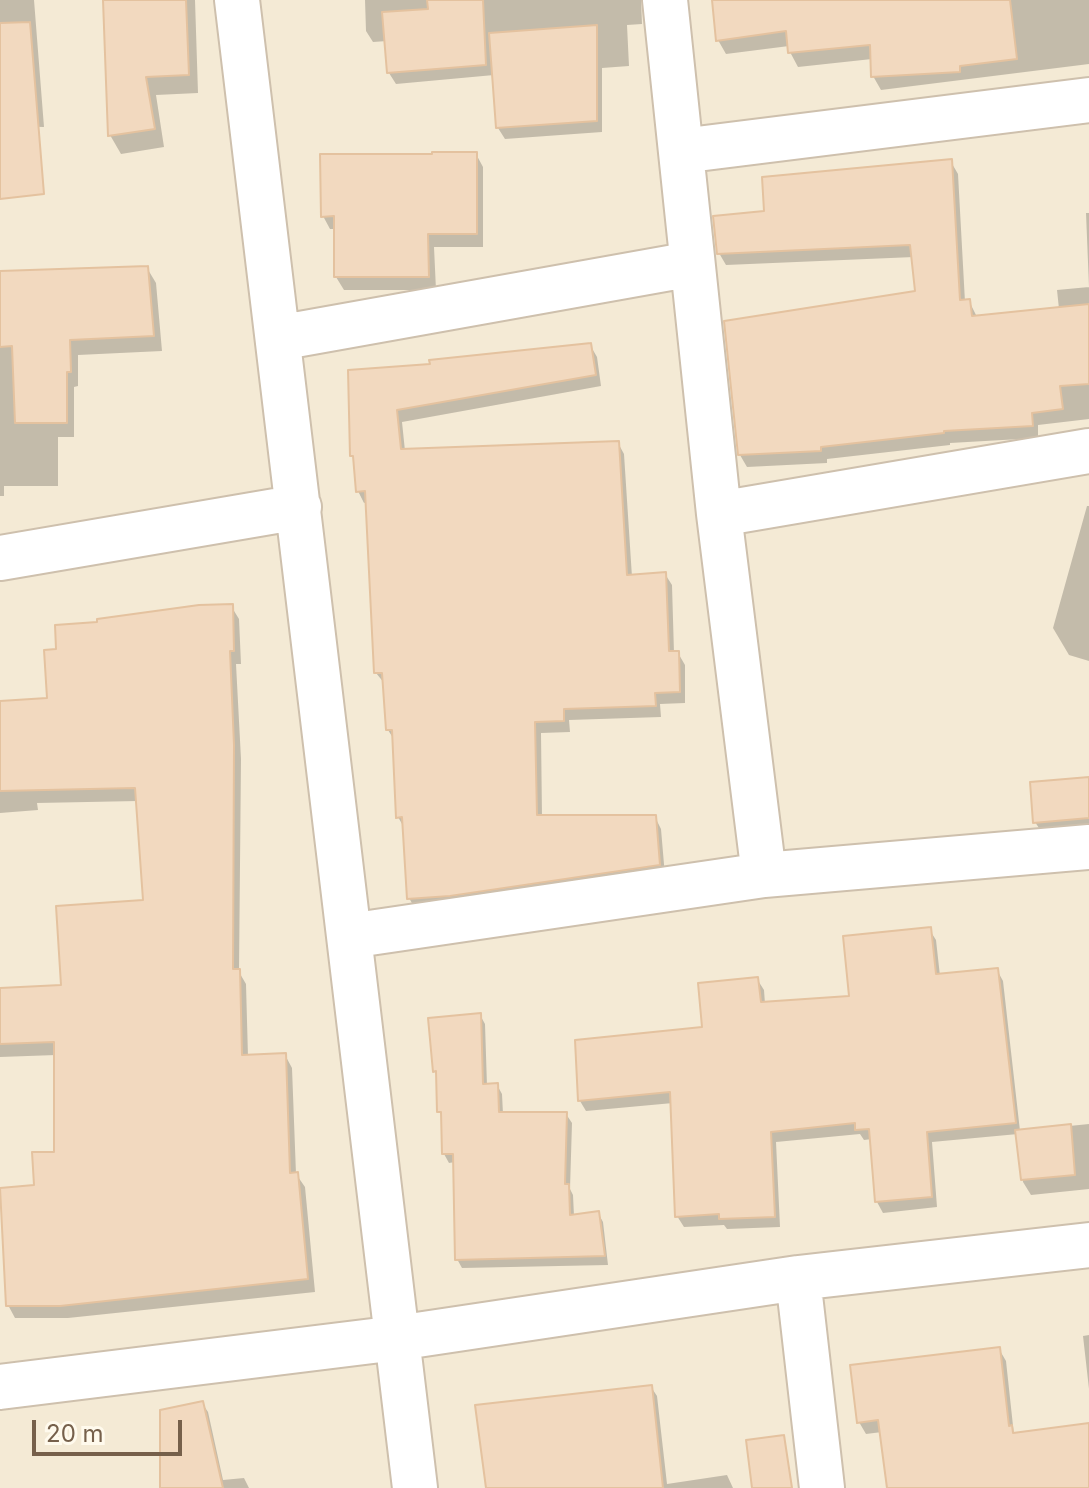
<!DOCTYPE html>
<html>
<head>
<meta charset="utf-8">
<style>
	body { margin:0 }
	#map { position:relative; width:1089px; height:1488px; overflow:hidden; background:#fcf7e7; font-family:Inter,sans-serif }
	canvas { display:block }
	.scale { position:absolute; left:32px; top:1420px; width:150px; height:36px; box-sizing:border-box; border:4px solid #76604b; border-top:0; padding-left:10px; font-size:24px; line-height:28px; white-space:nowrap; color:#76604b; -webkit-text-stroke:6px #fffaed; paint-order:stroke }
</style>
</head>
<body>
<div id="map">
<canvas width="1089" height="1488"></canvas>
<div class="scale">20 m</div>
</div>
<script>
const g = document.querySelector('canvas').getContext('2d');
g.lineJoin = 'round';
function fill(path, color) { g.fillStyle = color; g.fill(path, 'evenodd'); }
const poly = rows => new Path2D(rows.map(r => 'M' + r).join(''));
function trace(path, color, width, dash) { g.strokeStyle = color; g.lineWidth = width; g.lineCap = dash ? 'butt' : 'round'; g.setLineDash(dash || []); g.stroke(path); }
fill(poly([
	[0,0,1089,0,1089,1488,0,1488]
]), '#f4ead5');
fill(poly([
	[0,0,34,0,44,127,0,126],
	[105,0,195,0,198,93,156,95,164,147,121,154,110,135],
	[365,0,641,0,642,24,627,25,629,66,602,68,602,132,505,139,498,128,494,75,396,84,389,73,387,41,373,42,366,31],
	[714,0,1089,0,1089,64,881,90,873,76,872,59,798,67,790,52,789,46,726,54,718,40],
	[476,154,483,167,483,247,434,247,436,290,344,290,336,277,336,229,330,229,323,216],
	[951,162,958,174,965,302,969,301,977,317,1059,309,1057,290,1089,287,1086,213,1089,213,1089,419,1038,425,1038,438,950,443,950,445,827,459,827,463,747,467,740,455,917,293,914,257,726,265,719,253,767,213],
	[147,268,156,283,162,351,78,355,78,386,74,387,74,437,58,437,58,486,4,486,4,496,0,496,0,273],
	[590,345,597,357,601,386,402,422,405,451,618,443,624,454,632,577,665,574,672,585,674,653,678,653,685,665,685,703,660,704,661,717,569,720,570,732,541,733,542,817,655,817,661,829,665,876,416,910,409,898,405,829,398,817,395,741,388,730,385,684,376,673,367,502,364,503,358,491,355,461,352,455,432,366],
	[1087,506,1089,506,1089,661,1069,655,1053,628],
	[231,606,239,619,241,664,236,664,241,759,239,972,246,984,248,1057,285,1055,292,1068,296,1174,305,1187,315,1292,68,1318,15,1318,8,1305,0,1190,36,1187,56,1154,56,1055,0,1057,0,990,63,987,145,902,138,801,37,803,38,810,0,813,0,703,50,700,58,651],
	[1089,779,1089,827,1041,831,1035,822],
	[929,929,936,940,940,976,997,970,1003,981,1020,1131,1089,1124,1089,1189,1031,1195,1023,1182,1018,1134,932,1142,937,1207,883,1213,877,1202,872,1139,864,1140,860,1134,776,1142,780,1227,727,1229,724,1225,684,1227,677,1216,673,1103,586,1111,580,1101,704,1029,757,979,764,990,765,1004,851,998],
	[480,1015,485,1024,487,1086,497,1085,502,1094,503,1114,566,1114,572,1123,570,1189,573,1195,574,1216,598,1213,603,1222,608,1265,462,1268,457,1259,455,1162,449,1163,444,1154,443,1118,439,1111,438,1076,435,1071],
	[1089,1335,1089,1389,1083,1336],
	[999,1349,1006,1361,1014,1435,1089,1425,1089,1488,890,1488,882,1432,866,1434,859,1422],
	[651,1387,657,1396,667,1484,727,1475,733,1488,488,1488],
	[202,1403,208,1412,223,1480,244,1478,249,1488,162,1488]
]), '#0003');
const building = poly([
	[103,0,186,0,189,75,146,77,155,129,108,136,103,0],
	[427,0,483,0,486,65,387,73,382,12,428,9,427,0],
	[712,0,1010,0,1017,59,960,66,960,72,871,77,870,45,788,53,786,31,716,41,712,0],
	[30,22,44,194,0,199,0,23,30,22],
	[597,25,597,121,496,128,489,33,597,25],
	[432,152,477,152,477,234,428,234,429,277,334,277,334,216,321,217,320,154,432,154,432,152],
	[952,159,960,300,970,299,972,316,1089,304,1089,384,1060,386,1063,409,1032,413,1033,426,944,431,944,433,821,447,821,451,738,455,724,321,915,291,910,245,717,254,713,216,764,211,762,177,952,159],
	[148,266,154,336,70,340,71,372,67,372,67,423,15,423,12,346,0,347,0,271,148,266],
	[591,343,596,375,397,410,401,449,619,441,627,575,666,572,669,651,679,651,680,692,655,693,656,706,564,709,564,721,535,722,537,815,656,815,660,865,450,896,407,899,402,817,396,818,392,730,386,730,382,673,374,673,365,491,356,492,353,456,350,456,348,370,430,364,429,360,591,343],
	[233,604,234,651,230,651,234,745,233,969,240,969,242,1055,286,1053,290,1173,298,1172,308,1279,60,1306,6,1306,0,1188,34,1185,32,1152,54,1152,54,1042,0,1044,0,988,61,985,56,906,143,900,135,788,0,791,0,701,47,698,44,650,56,649,55,625,97,622,97,619,199,605,233,604],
	[1089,777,1089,818,1033,823,1030,782,1089,777],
	[931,927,936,974,998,968,1016,1123,927,1132,932,1197,875,1202,869,1129,855,1130,855,1123,771,1132,775,1217,719,1219,719,1214,675,1217,670,1092,578,1101,575,1040,702,1027,698,983,758,977,761,1002,849,996,843,936,931,927],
	[481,1013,483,1084,498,1083,499,1112,567,1112,565,1184,569,1184,570,1215,599,1211,605,1256,455,1260,453,1154,442,1154,441,1112,437,1112,436,1071,433,1072,428,1018,481,1013],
	[1071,1124,1075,1175,1021,1180,1015,1130,1071,1124],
	[1000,1347,1009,1426,1012,1425,1013,1433,1089,1423,1089,1488,887,1488,878,1420,857,1423,850,1365,1000,1347],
	[652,1385,663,1488,486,1488,475,1405,652,1385],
	[203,1401,223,1488,160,1488,160,1410,203,1401],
	[784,1435,792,1488,752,1488,746,1440,784,1435]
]);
fill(building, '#f2d9bf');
trace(building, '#e4c29f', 2);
const minor = poly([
	[237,0,415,1488],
	[665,0,719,514,764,875],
	[681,151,1089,100],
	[278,338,692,264],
	[719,514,1089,451],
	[0,558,299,507],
	[349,936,764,875,1089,847],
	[798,1278,822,1488],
	[0,1387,397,1338,798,1278,1089,1245]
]);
trace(minor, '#cec0ad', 48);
trace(minor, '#fff', 44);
</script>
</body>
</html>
